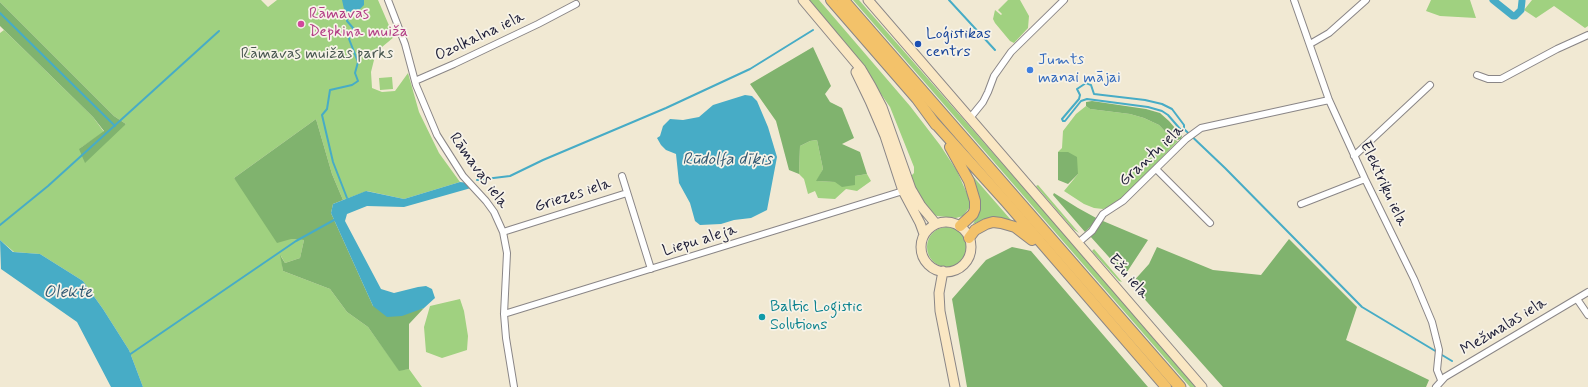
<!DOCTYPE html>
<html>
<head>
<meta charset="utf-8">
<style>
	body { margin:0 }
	canvas { display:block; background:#f1e9d3 }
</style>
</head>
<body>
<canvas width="1588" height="387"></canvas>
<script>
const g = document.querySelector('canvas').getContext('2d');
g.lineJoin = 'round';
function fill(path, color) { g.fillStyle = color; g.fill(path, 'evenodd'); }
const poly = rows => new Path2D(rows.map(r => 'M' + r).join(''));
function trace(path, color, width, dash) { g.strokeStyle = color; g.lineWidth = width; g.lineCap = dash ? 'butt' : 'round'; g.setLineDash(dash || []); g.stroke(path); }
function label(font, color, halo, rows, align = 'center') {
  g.font = font + ' Mynerve,sans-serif'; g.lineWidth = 3.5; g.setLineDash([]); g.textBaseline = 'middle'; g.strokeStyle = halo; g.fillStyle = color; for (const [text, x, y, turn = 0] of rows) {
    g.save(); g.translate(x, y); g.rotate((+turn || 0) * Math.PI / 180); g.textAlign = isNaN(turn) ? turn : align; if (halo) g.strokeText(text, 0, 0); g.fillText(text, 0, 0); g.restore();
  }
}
fill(poly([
	[0,0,261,0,268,7,277,0,378,0,394,37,376,52,371,72,372,88,382,92,395,91,408,73,419,112,439,153,460,182,404,199,367,191,343,200,332,174,316,119,234,178,291,239,304,240,300,258,285,263,281,256,283,271,330,289,347,312,368,327,399,370,409,369,422,387,143,387,129,350,103,309,83,281,40,254,14,252,0,240,0,33,4,30,93,117,104,132,79,149,126,124,114,116,0,2],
	[809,0,819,0,910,106,940,145,957,171,969,198,969,208,963,216,956,218,937,216,927,211,910,177,914,173,914,167,890,107,846,44],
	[853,0,859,0,1198,387,1190,387],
	[1008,0,1020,0,1029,16,1028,28,1014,43,1010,41,995,23,993,19,995,10,1001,15,1002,14,998,10],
	[1431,0,1470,0,1476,18,1440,16,1426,11],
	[1532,0,1588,0,1588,26,1585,28,1554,6,1536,18,1524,10],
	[392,77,393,89,380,90,379,78],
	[1086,106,1090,109,1130,114,1144,118,1159,125,1174,141,1178,141,1122,199,1114,205,1103,209,1094,208,1084,204,1064,191,1078,174,1058,152,1062,148,1063,131,1076,114],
	[817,140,823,169,817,181,835,182,855,176,867,174,871,181,857,191,846,189,835,199,818,198,815,191,808,194,804,179,799,174,800,146,810,141],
	[964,166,1011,220,1011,221,983,220,973,224,976,218],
	[1038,185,1079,233,1073,229,1036,186],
	'927 247a20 20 0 1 1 40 0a20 20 0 1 1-40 0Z',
	[1094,249,1122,282,1119,281,1092,251],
	[460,299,464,311,468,336,467,350,442,358,426,352,424,327,430,306]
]), '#a0d180');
fill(poly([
	[0,2,114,116,126,124,85,163,79,149,104,131,93,117,0,26],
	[813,47,831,86,825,94,830,102,842,108,854,138,842,144,860,152,867,174,855,176,855,185,842,187,835,182,816,181,823,169,817,140,810,141,800,146,799,174,789,170,776,121,750,84],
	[1092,101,1146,109,1160,113,1169,121,1182,136,1181,139,1174,141,1159,125,1144,118,1130,114,1090,109,1086,106,1086,102],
	[316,119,332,174,343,200,333,204,331,213,373,306,414,310,424,308,409,324,409,369,399,371,368,327,347,312,330,289,283,271,280,255,285,263,300,258,304,240,291,239,277,243,234,178],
	[1058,152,1068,152,1077,157,1078,174,1068,184,1058,180],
	[1054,193,1078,208,1098,219,1085,232,1053,195],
	[1103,221,1148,240,1125,275,1090,236],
	[1289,239,1357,307,1346,340,1429,380,1426,387,1223,387,1131,284,1149,264,1157,247,1213,270,1261,275],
	[1012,247,1031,251,1148,387,967,387,952,299,986,260]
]), '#80b36e');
fill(poly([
	[342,0,364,0,364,5,357,12,348,13,344,9],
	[745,95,752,96,757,101,768,127,777,157,767,210,751,218,734,220,721,224,700,225,695,221,690,203,679,183,676,154,666,150,661,145,657,138,660,136,663,126,670,119,683,120,699,117,713,105],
	[460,182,468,183,471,188,404,207,367,206,347,214,345,221,381,289,394,293,418,287,426,286,432,289,435,298,424,308,402,316,387,317,373,306,331,213,333,204,366,191,404,199],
	[0,240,13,252,40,254,83,281,103,309,129,350,143,387,111,387,77,322,1,269]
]), '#47acc6');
trace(poly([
	[949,0,995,50],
	[0,13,115,126],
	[1184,129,1184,125,1172,109,1162,104,1145,100,1094,94,1091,85,1086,83,1077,89,1080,95,1079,99,1062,119,1063,121,1065,121,1081,101,1087,99,1148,107,1162,111,1168,115,1181,130,1184,129,1225,168,1362,307,1452,361],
	[477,180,510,176,543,160,666,108,750,69,813,30],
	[347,198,333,162,322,115,327,109,330,90,352,85,358,81,355,73,358,62,349,39,353,28,347,21,348,11],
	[0,225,48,186,219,31],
	[129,355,296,241,334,220]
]), '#47acc6', 2);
trace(poly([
	[1493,0,1513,16,1515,16,1521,10,1522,1]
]), '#47acc6', 7);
const minor = poly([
	[388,0,405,44,416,85,437,135,463,176,486,201,494,212,503,232,507,253,504,314,506,338,514,387],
	[1294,0,1329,100,1365,179,1414,279,1432,322,1439,350,1437,370,1441,380],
	[1310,44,1329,33,1366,0],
	[1477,75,1488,79,1501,79,1557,49,1588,35],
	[415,81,454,64,538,24,576,4],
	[970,118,983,102,988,92,994,76,1011,52,1064,0],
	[1354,156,1430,85],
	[1156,169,1210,223],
	[622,176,651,269],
	[1301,204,1365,179],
	[503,232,627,193],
	[1078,243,1092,231,1103,214,1123,201,1186,139,1201,128,1329,100],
	[1577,299,1588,315],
	[504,314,903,191],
	[1436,387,1445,377,1588,292]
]);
const secondary = poly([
	[803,0,861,69,871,86,882,107,911,189,921,206,936,224],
	[868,0,1202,387],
	[856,72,870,101,885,136,903,191,920,223,924,234],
	'921 247a25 25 0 1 1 50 0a25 25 0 1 1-50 0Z',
	[943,271,939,293,940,311,955,387]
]);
const trunk = poly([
	[831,0,917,99,936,125],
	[933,121,1006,202,1166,387],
	[950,147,969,181,975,201,975,209,973,214,960,226],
	[969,238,975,230,986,224,993,222,1001,223,1015,227,1032,240]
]);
const motorway = poly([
	[843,0,1180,387]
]);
trace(minor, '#8a8687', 8);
trace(secondary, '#8a8687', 11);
trace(trunk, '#8a8687', 12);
trace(motorway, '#8a8687', 13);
trace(minor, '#fff', 6);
trace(secondary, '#fae7c3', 9);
trace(trunk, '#f3c26a', 10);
trace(motorway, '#f3c26a', 11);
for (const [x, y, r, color] of [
	[301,24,4,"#d1479c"],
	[918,44,4,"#1a4fb4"],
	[1030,70,4,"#3f7fe0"],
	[762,317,4,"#0f9aa8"]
]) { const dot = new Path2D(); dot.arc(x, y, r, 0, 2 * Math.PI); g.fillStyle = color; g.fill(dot); trace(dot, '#f7f3e8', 1.5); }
label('16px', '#b23c85', '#f7f3e8', [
	["Rāmavas",309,15],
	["Depkina muiža",309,33]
], 'left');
label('16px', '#164399', '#f7f3e8', [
	["Loģistikas",926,35],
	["centrs",926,53]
], 'left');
label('16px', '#22223b', '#f7f3e8', [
	["Ozolkalna iela",480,37,-25],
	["Grantu iela",1152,156,-43],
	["Rāmavas iela",478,171,54],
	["Elektriķu iela",1383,184,65],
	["Griezes iela",573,196,-18],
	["Liepu aleja",700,241,-17],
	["Ežu iela",1128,277,49],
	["Mežmalas iela",1504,327,-31]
]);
label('16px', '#485750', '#f7f3e8', [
	["Rāmavas muižas parks",317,55]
]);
label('16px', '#366cbe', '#f7f3e8', [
	["Jumts",1038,61],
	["manai mājai",1038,79]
], 'left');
label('16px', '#0d838f', '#f7f3e8', [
	["Baltic Logistic",770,308],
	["Solutions",770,326]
], 'left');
label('italic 17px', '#315973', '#f7f3e8', [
	["Rūdolfa dīķis",727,160],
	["Olekte",68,293]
]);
</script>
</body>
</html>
